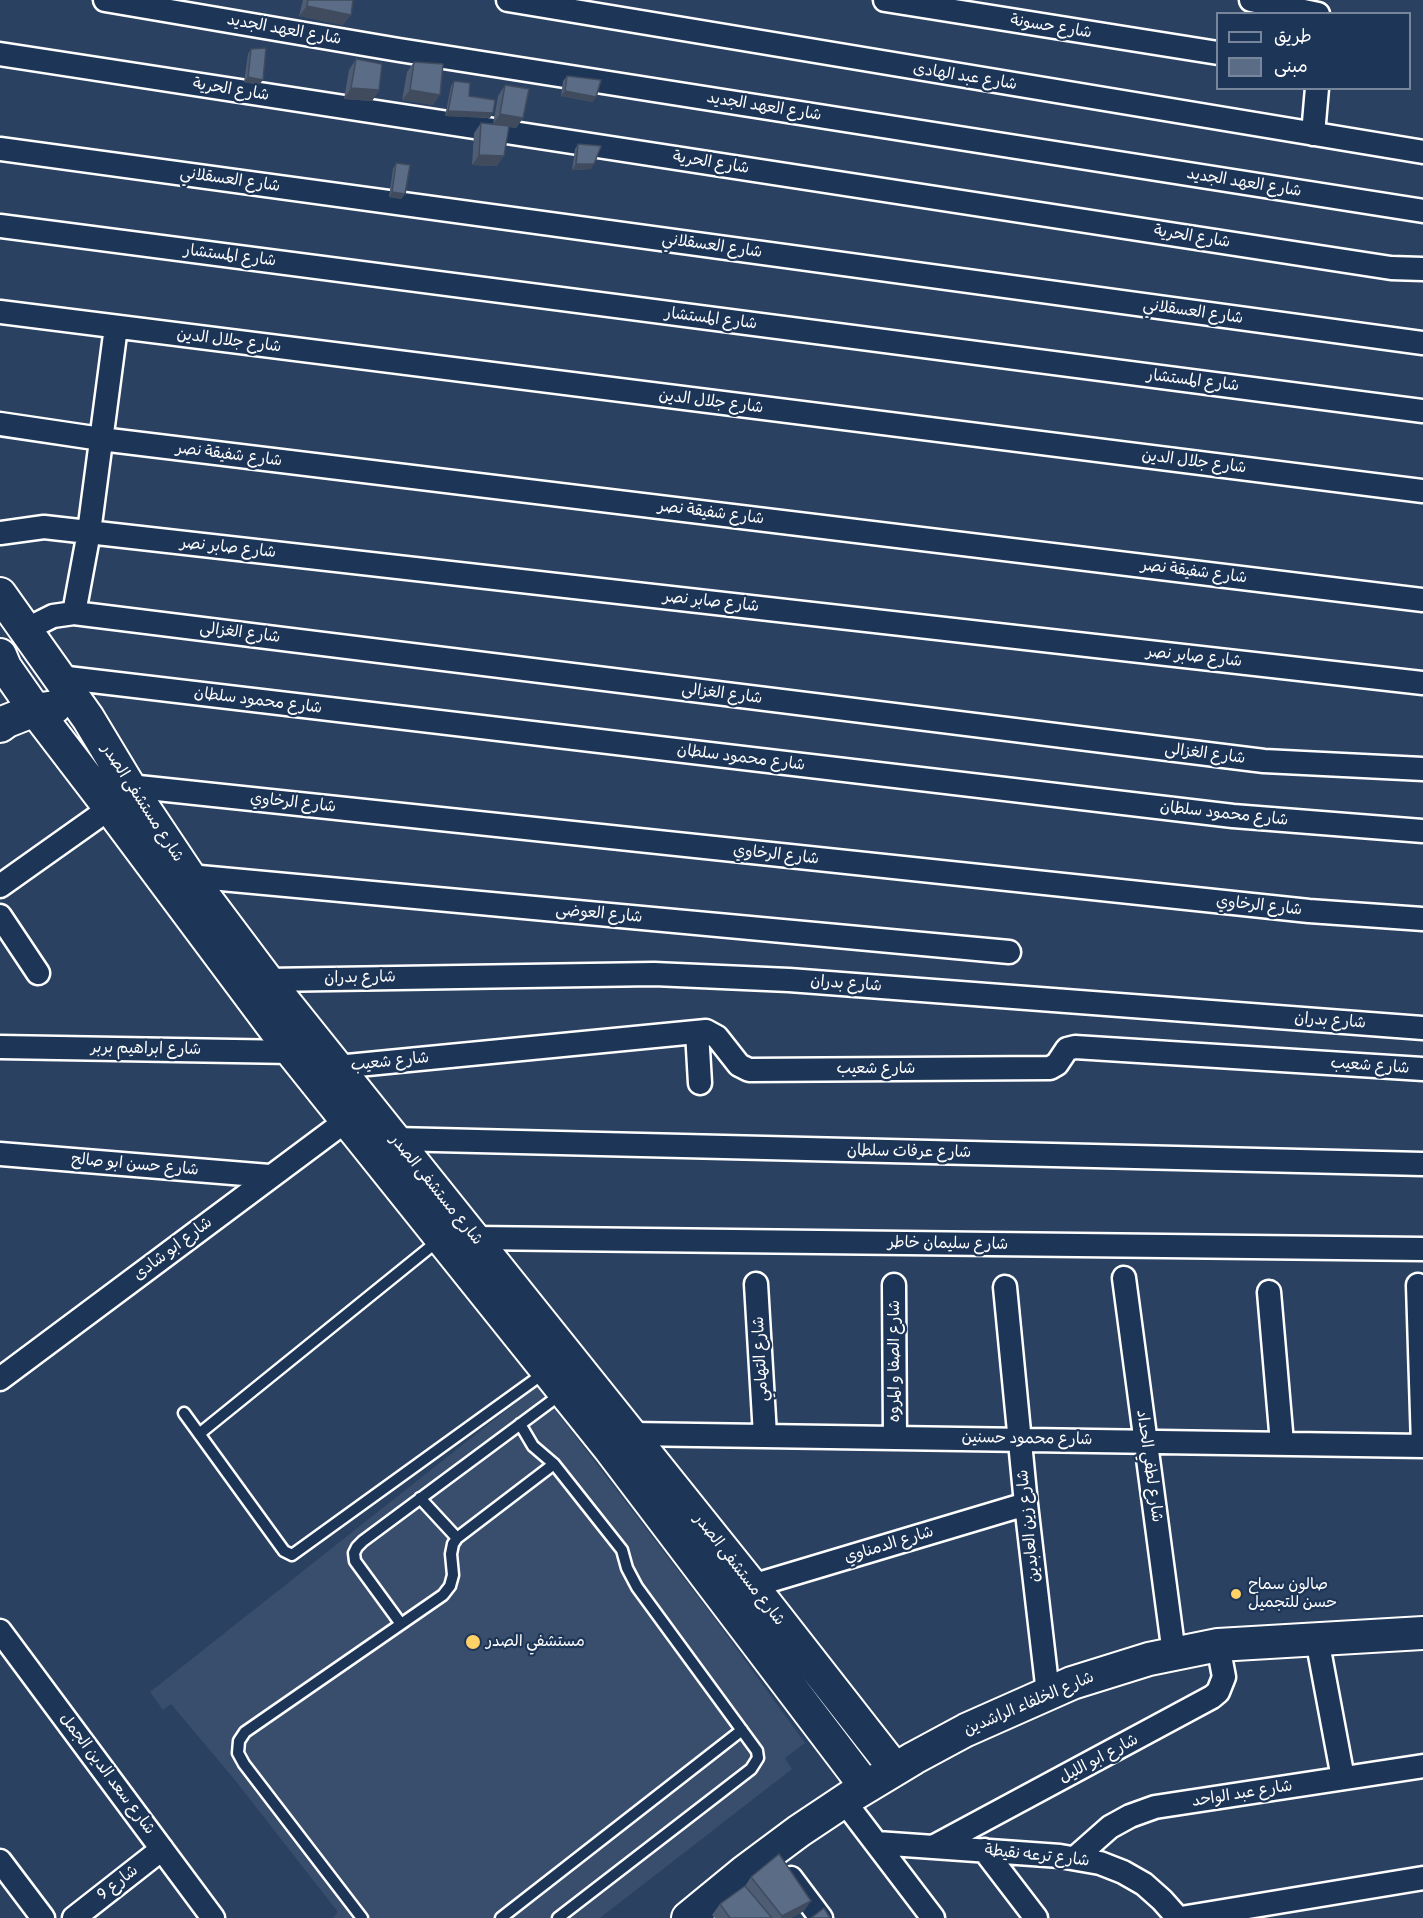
<!DOCTYPE html>
<html>
<head>
<meta charset="utf-8">
<style>
	body { margin:0 }
	#map { position:relative; width:1423px; height:1918px; overflow:hidden; background:#2a4161; font-family:Pangolin,"Playpen Sans Arabic",sans-serif }
	canvas { display:block }
	.legend { position:absolute; left:1216px; top:12px; width:195px; height:78px; box-sizing:border-box; background:#1d3557; border:2px solid #77869a; margin:0; padding:8px 10px; list-style:none; font-size:18px; color:#fff }
	.legend li { display:flex; align-items:center; gap:12px; height:30px }
	.legend b { width:30px; border:2px solid #77869a }
</style>
</head>
<body>
<div id="map">
<canvas width="1423" height="1918"></canvas>
<ul class="legend">
<li><b style="height:8px;background:#1d3557"></b>طريق</li>
<li><b style="height:16px;background:#5b6c86"></b>مبنى</li>
</ul>
</div>
<script>
const g = document.querySelector('canvas').getContext('2d');
g.lineJoin = 'round';
function fill(path, color) { g.fillStyle = color; g.fill(path, 'evenodd'); }
const poly = rows => new Path2D(rows.map(r => 'M' + r).join(''));
function trace(path, color, width, dash) { g.strokeStyle = color; g.lineWidth = width; g.lineCap = dash ? 'butt' : 'round'; g.setLineDash(dash || []); g.stroke(path); }
function label(font, color, halo, rows, align = 'center') {
  g.font = font + ' Pangolin,"Playpen Sans Arabic",sans-serif'; g.lineWidth = 4.5; g.setLineDash([]); g.textBaseline = 'middle'; g.strokeStyle = halo; g.fillStyle = color; for (const [text, x, y, turn = 0] of rows) {
    g.save(); g.translate(x, y); g.rotate((+turn || 0) * Math.PI / 180); g.textAlign = isNaN(turn) ? turn : align; if (halo) g.strokeText(text, 0, 0); g.fillText(text, 0, 0); g.restore();
  }
}
fill(poly([
	[537,1386,715,1619,805,1743,785,1758,792,1769,600,1918,333,1918,338,1912,234,1779,171,1704,163,1710,150,1692]
]), '#394e6c');
const lane = poly([
	[184,1413,284,1551,292,1555,544,1373],
	[520,1424,533,1446,554,1464,622,1550,627,1568,637,1587,757,1751,758,1758,751,1769,558,1918],
	[199,1434,439,1240],
	[420,1498,457,1538],
	[401,1624,355,1561,354,1553,357,1547,363,1541,561,1394],
	[362,1918,244,1764,238,1753,239,1741,245,1732,443,1595,450,1586,453,1575,451,1554,453,1544,457,1538,554,1464],
	[501,1918,742,1730]
]);
const street = poly([
	[105,0,399,50,1423,211],
	[508,0,1423,152],
	[885,0,1218,53],
	[1251,0,1318,14],
	[0,54,1391,268,1423,269],
	[1313,134,1317,88],
	[0,149,1423,343],
	[0,226,1423,411],
	[0,312,1423,491],
	[0,424,101,439,1423,600],
	[0,533,44,527,1423,683],
	[74,613,89,532,116,327],
	[28,632,39,623,53,616,74,613,1264,761,1423,769],
	[59,677,1233,816,1423,831],
	[129,786,1309,911,1423,919],
	[189,876,1009,952],
	[0,886,110,808],
	[0,916,38,973],
	[267,980,654,974,789,980,1423,1028],
	[697,1032,700,1083],
	[0,1047,292,1052],
	[337,1067,706,1031,717,1037,739,1065,749,1070,1050,1068,1057,1064,1067,1049,1075,1047,1423,1069],
	[395,1139,1423,1164],
	[0,1154,269,1176],
	[474,1238,1423,1249],
	[1124,1278,1174,1654],
	[756,1284,765,1435],
	[894,1285,895,1437],
	[1418,1285,1423,1446],
	[1005,1287,1026,1504,1048,1693],
	[1269,1292,1282,1443],
	[0,1379,347,1120],
	[631,1434,1423,1446],
	[752,1586,1026,1504],
	[0,1631,213,1918],
	[1317,1639,1343,1778],
	[844,1801,933,1918],
	[877,1843,1060,1856,1100,1863,1123,1872,1144,1884,1162,1900,1178,1918],
	[935,1846,1212,1697,1218,1692,1224,1677,1218,1645],
	[984,1850,1036,1918],
	[1076,1857,1110,1827,1130,1816,1155,1807,1423,1766],
	[0,1861,43,1918],
	[791,1878,821,1918],
	[74,1918,162,1849],
	[1181,1918,1423,1878]
]);
const secondary = poly([
	[0,594,88,718,129,786,189,876,267,980,752,1586,895,1769],
	[0,655,5,667,35,710,110,808,292,1052,610,1449,866,1787],
	[0,726,7,721,35,710,55,707],
	[688,1918,744,1872,799,1831,856,1793,914,1758,966,1730,1072,1683,1149,1659,1218,1645,1423,1633]
]);
trace(lane, '#fff', 15);
trace(street, '#fff', 27);
trace(secondary, '#fff', 36);
trace(lane, '#1d3557', 10);
trace(street, '#1d3557', 22);
trace(secondary, '#1d3557', 32);
fill(poly([
	[303,0,353,0,343,25,299,16],
	[251,49,259,85,244,82,248,54],
	[356,59,379,90,372,101,344,99,349,70],
	[414,62,433,105,402,100,407,72],
	[567,76,593,102,561,96,563,81],
	[454,81,469,96,490,118,445,116,451,86],
	[505,85,523,118,516,128,509,127,497,166,472,165,474,133,481,123,493,124,498,96],
	[578,144,591,169,572,170,575,149],
	[396,163,405,194,401,199,389,197,393,169],
	[751,1877,804,1911,791,1918,715,1918,712,1915,720,1904,745,1886]
]), '#4e5d73');
fill(poly([
	[307,6,351,15,343,25,299,16],
	[248,77,263,80,259,85,244,82],
	[351,88,379,90,372,101,344,99],
	[410,90,440,95,433,105,402,100],
	[565,91,596,97,593,102,561,96],
	[448,111,493,113,490,118,445,116],
	[500,114,523,118,516,128,493,124],
	[479,155,504,156,497,166,472,165],
	[576,164,594,164,591,169,572,170],
	[392,192,405,194,401,199,389,197],
	[811,1901,804,1911,791,1918,781,1918,782,1916]
]), '#404c5e');
const building = poly([
	[308,0,353,0,351,15,307,6,308,0],
	[266,48,263,80,248,77,251,49,266,48],
	[356,59,382,64,379,90,351,88,356,59],
	[414,62,443,64,440,95,410,90,414,62],
	[567,76,601,80,596,97,565,91,567,76],
	[454,81,470,83,469,96,495,100,493,113,448,111,454,81],
	[505,85,529,89,523,118,500,114,505,85],
	[481,123,509,126,504,156,479,155,481,123],
	[578,144,601,146,594,164,576,164,578,144],
	[396,163,410,165,405,194,392,192,396,163],
	[779,1854,811,1901,782,1916,751,1877,779,1854],
	[745,1886,772,1918,730,1918,720,1904,745,1886],
	[824,1908,830,1918,811,1918,824,1908]
]);
fill(building, '#5b6c86');
trace(building, '#404c5e', 1.5);
for (const [x, y, r, color] of [
	[1236,1594,6,"#ffd166"],
	[473,1642,8,"#ffd166"]
]) { const dot = new Path2D(); dot.arc(x, y, r, 0, 2 * Math.PI); g.fillStyle = color; g.fill(dot); trace(dot, '#1d3557', 2); }
label('16px', '#fff', '#1d3557', [
	["شارع حسونة",1051,27,9],
	["شارع العهد الجديد",284,30,10],
	["شارع عبد الهادى",965,77,9],
	["شارع الحرية",231,90,9],
	["شارع العهد الجديد",764,107,9],
	["شارع الحرية",711,163,9],
	["شارع العسقلاني",230,180,8],
	["شارع العهد الجديد",1244,183,9],
	["شارع الحرية",1192,237,9],
	["شارع العسقلاني",712,246,8],
	["شارع المستشار",230,256,7],
	["شارع العسقلاني",1193,312,8],
	["شارع المستشار",711,319,7],
	["شارع جلال الدين",229,341,7],
	["شارع المستشار",1193,381,7],
	["شارع جلال الدين",711,402,7],
	["شارع شفيقة نصر",229,455,7],
	["شارع جلال الدين",1194,462,7],
	["شارع شفيقة نصر",711,513,7],
	["شارع صابر نصر",228,548,6],
	["شارع شفيقة نصر",1194,572,7],
	["شارع صابر نصر",711,602,6],
	["شارع الغزالى",240,633,7],
	["شارع صابر نصر",1194,657,6],
	["شارع الغزالى",722,694,7],
	["شارع محمود سلطان",258,701,7],
	["شارع الغزالى",1205,754,7],
	["شارع محمود سلطان",741,758,7],
	["شارع مستشفى الصدر",142,803,57],
	["شارع الرخاوي",293,803,6],
	["شارع محمود سلطان",1224,814,6],
	["شارع الرخاوي",776,855,6],
	["شارع الرخاوي",1259,906,6],
	["شارع العوضى",599,914,5],
	["شارع بدران",360,978,-1],
	["شارع بدران",846,984,4],
	["شارع بدران",1330,1021,4],
	["شارع ابراهيم بربر",146,1049,1],
	["شارع شعيب",390,1062,-6],
	["شارع شعيب",1370,1066,4],
	["شارع شعيب",876,1069],
	["شارع عرفات سلطان",909,1152,1],
	["شارع حسن ابو صالح",135,1165,5],
	["شارع مستشفى الصدر",436,1190,51],
	["شارع سليمان خاطر",948,1244,1],
	["شارع ابو شادى",173,1249,-37],
	["شارع التهامي",761,1359,-93],
	["شارع الصفا و المروه",895,1361,-90],
	["شارع محمود حسنين",1027,1439,1],
	["شارع لطفي الحداد",1149,1466,82],
	["شارع زين العابدين",1029,1526,-96],
	["شارع الدمناوي",889,1545,-17],
	["شارع مستشفى الصدر",739,1570,52],
	["شارع الخلفاء الراشدين",1029,1704,-23],
	["شارع ابو الليل",1099,1759,-28],
	["شارع سعد الدين الجمل",107,1774,53],
	["شارع عبد الواحد",1242,1794,-9],
	["شارع ترعه نقيطة",1037,1856,6],
	["شارع 9",118,1883,-38]
]);
label('16px', '#fff', '#1d3557', [
	["صالون سماح",1248,1585],
	["حسن للتجميل",1248,1603],
	["مستشفي الصدر",486,1642]
], 'left');
</script>
</body>
</html>
